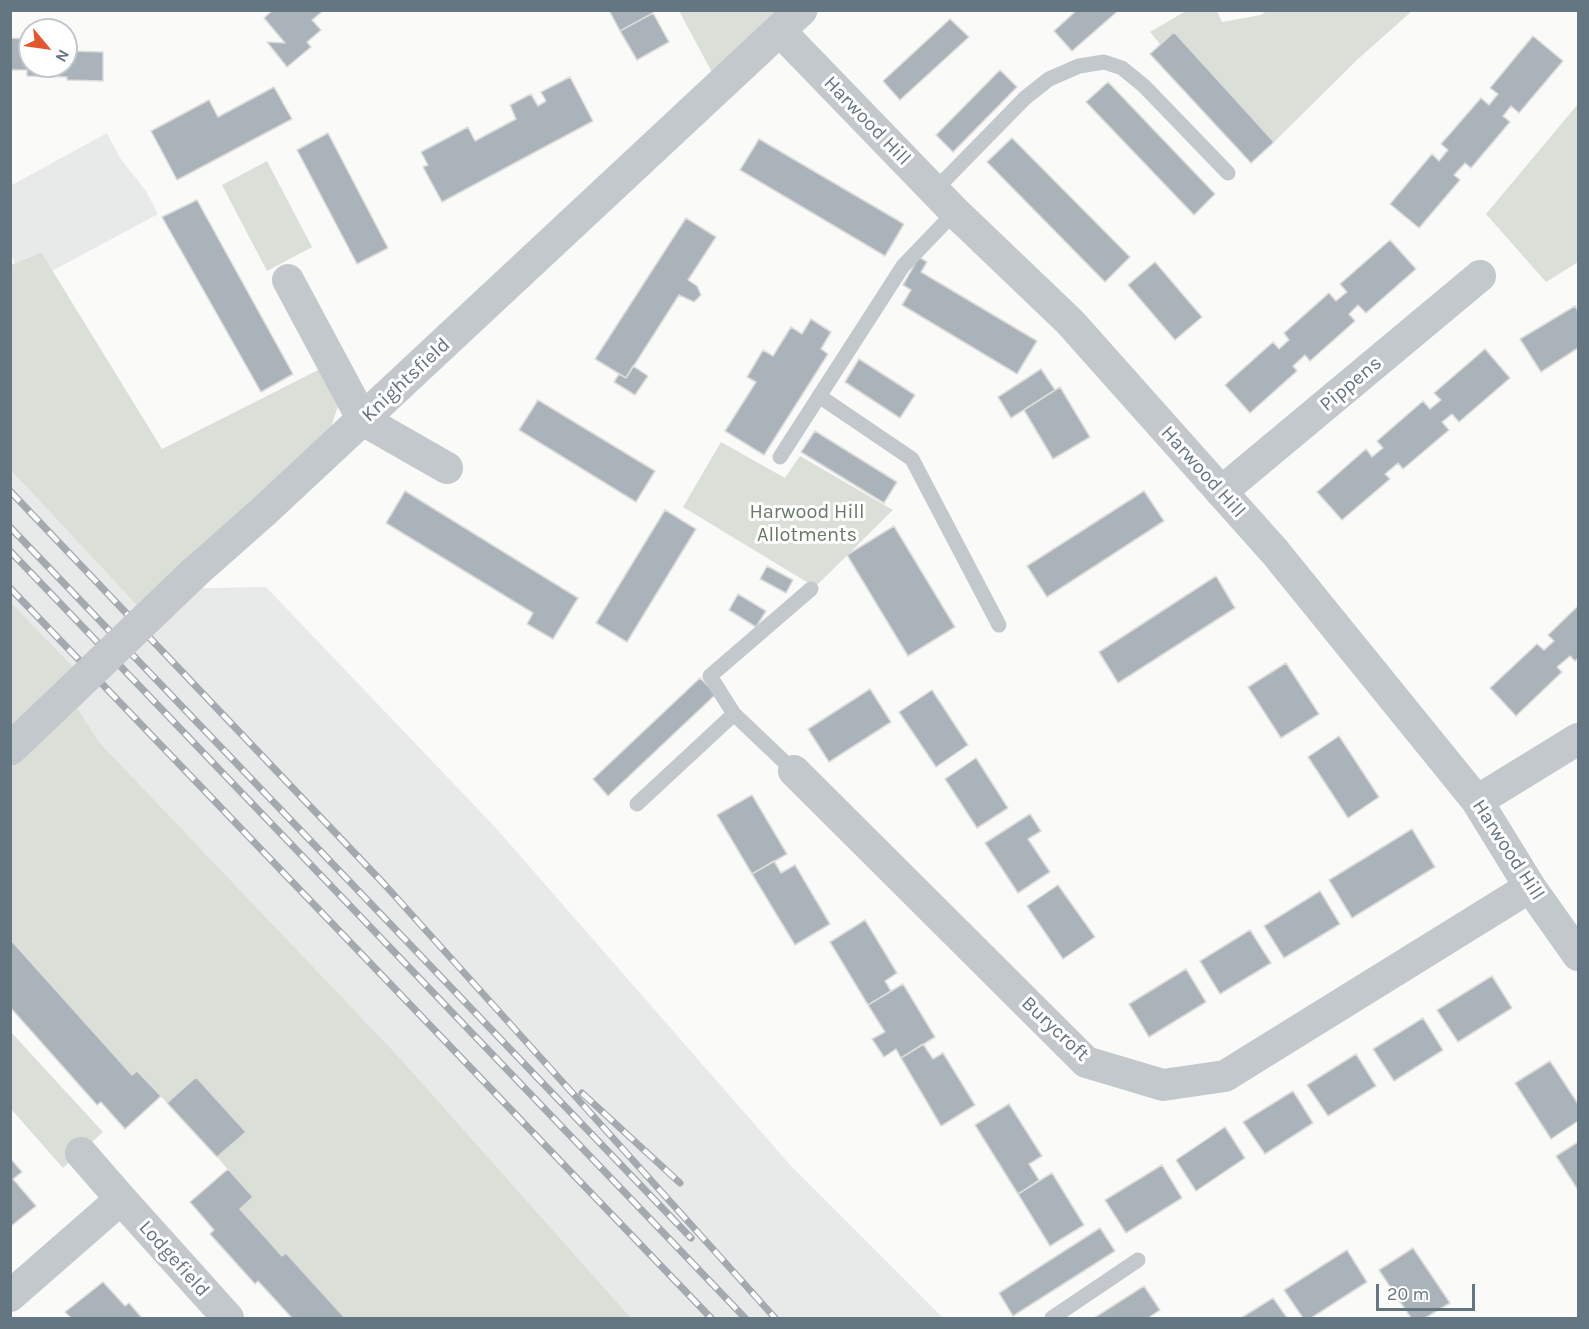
<!DOCTYPE html>
<html>
<head>
<meta charset="utf-8">
<style>
	body { margin:0 }
	#map { position:relative; width:1589px; height:1329px; overflow:hidden; background:#fafaf8; font-family:Karla,sans-serif }
	canvas { display:block }
	.frame { position:absolute; inset:0; border:12px solid #657683; pointer-events:none }
	.north { position:absolute; left:18px; top:18px; width:60px; height:60px; box-sizing:border-box; background:#fff; border:2px solid #c1c8cd; border-radius:50%; rotate:119deg; font-size:16px; font-weight:700; line-height:24px; text-align:center; color:#657683 }
	.north::after { content:''; display:block; margin:auto; width:21px; height:27px; background:#e4572e; clip-path:polygon(50% 0,100% 100%,50% 72%,0 100%) }
	.scale { position:absolute; left:1376px; top:1284px; width:99px; height:27px; box-sizing:border-box; border:3px solid #657683; border-top:0; padding-left:8px; font-size:18px; line-height:21px; white-space:nowrap; color:#657683; -webkit-text-stroke:4px #fff; paint-order:stroke }
</style>
</head>
<body>
<div id="map">
<canvas width="1589" height="1329"></canvas>
<div class="frame"></div>
<div class="north">N</div>
<div class="scale">20 m</div>
</div>
<script>
const g = document.querySelector('canvas').getContext('2d');
g.lineJoin = 'round';
function fill(path, color) { g.fillStyle = color; g.fill(path, 'evenodd'); }
const poly = rows => new Path2D(rows.map(r => 'M' + r).join(''));
function trace(path, color, width, dash) { g.strokeStyle = color; g.lineWidth = width; g.lineCap = dash ? 'butt' : 'round'; g.setLineDash(dash || []); g.stroke(path); }
function label(font, color, halo, rows, align = 'center') {
  g.font = font + ' Karla,sans-serif'; g.lineWidth = 6; g.setLineDash([]); g.textBaseline = 'middle'; g.strokeStyle = halo; g.fillStyle = color; for (const [text, x, y, turn = 0] of rows) {
    g.save(); g.translate(x, y); g.rotate((+turn || 0) * Math.PI / 180); g.textAlign = isNaN(turn) ? turn : align; if (halo) g.strokeText(text, 0, 0); g.fillText(text, 0, 0); g.restore();
  }
}
fill(poly([
	[107,133,120,158,146,191,158,214,52,271,41,252,15,263,11,254,10,186],
	[10,423,168,589,266,587,495,827,791,1166,943,1318,631,1318,398,1056,99,742,64,687,11,633]
]), '#e8e9e9');
fill(poly([
	[679,11,780,11,720,87],
	[1186,11,1217,11,1222,22,1261,15,1266,11,1412,11,1358,59,1274,142,1174,33,1160,44,1150,32],
	[1578,104,1578,262,1546,282,1486,214],
	[267,161,312,247,267,271,222,185],
	[41,252,162,449,328,365,338,406,331,427,138,606,11,470,11,265],
	[721,442,785,478,800,456,893,510,815,587,683,507],
	[11,603,73,667,11,752],
	[73,701,99,742,398,1056,631,1318,345,1318,286,1253,282,1256,240,1209,252,1197,217,1157,245,1132,196,1077,167,1103,138,1071,132,1075,11,939,10,763],
	[10,1031,103,1132,63,1168,11,1109]
]), '#dadfd7');
const building = poly([
	[273,10,324,10,312,20,321,30,307,42,311,47,287,67,267,42,285,43,264,18,273,10],
	[609,10,652,10,653,13,620,31,609,10],
	[1077,10,1119,10,1072,51,1054,31,1077,10],
	[653,13,669,42,637,60,620,31,653,13],
	[950,19,969,37,900,100,883,81,950,19],
	[1174,32,1274,142,1251,163,1150,54,1174,32],
	[1533,36,1563,61,1519,113,1511,106,1503,116,1510,122,1471,168,1465,163,1454,175,1460,180,1419,228,1390,204,1432,154,1439,161,1448,150,1441,144,1481,98,1489,105,1498,94,1490,88,1533,36],
	[10,38,30,39,30,66,66,66,66,47,69,47,69,51,103,52,103,81,67,80,67,77,27,76,27,70,10,70,10,38],
	[1000,70,1017,87,953,152,936,135,1000,70],
	[570,77,593,121,442,202,423,167,428,165,421,152,468,127,475,141,516,119,510,105,531,94,538,106,546,101,541,92,570,77],
	[1108,82,1215,194,1194,215,1086,102,1108,82],
	[274,87,292,119,177,180,151,131,209,100,218,117,274,87],
	[328,133,388,248,357,264,297,150,328,133],
	[1012,138,1130,257,1105,282,987,162,1012,138],
	[759,139,904,224,885,256,740,170,759,139],
	[197,200,293,374,261,392,162,217,197,200],
	[686,218,716,237,688,280,697,286,701,295,694,302,679,295,626,378,595,359,686,218],
	[1390,240,1416,269,1366,313,1358,305,1349,314,1355,321,1310,361,1305,355,1293,366,1297,371,1250,413,1225,385,1273,342,1279,349,1289,340,1284,333,1329,293,1336,301,1347,292,1340,284,1390,240],
	[919,257,927,262,921,272,1037,341,1017,374,902,305,911,290,903,285,919,257],
	[1155,262,1202,317,1175,340,1128,285,1155,262],
	[1575,306,1578,311,1578,348,1541,372,1520,339,1575,306],
	[811,319,831,332,821,349,828,354,764,455,725,431,756,382,747,377,763,350,773,356,791,327,802,334,811,319],
	[1485,349,1510,378,1459,422,1452,414,1442,422,1449,430,1403,469,1398,463,1385,474,1390,479,1342,520,1317,492,1366,449,1372,457,1383,448,1377,441,1423,401,1430,409,1441,400,1434,393,1485,349],
	[859,359,915,395,900,418,845,382,859,359],
	[633,366,648,376,635,395,614,382,619,374,626,378,633,366],
	[1041,369,1055,390,1011,418,998,397,1041,369],
	[1060,387,1090,437,1053,459,1024,410,1060,387],
	[538,400,655,471,636,502,519,430,538,400],
	[815,431,897,482,884,503,801,452,815,431],
	[405,491,578,598,553,639,527,624,533,613,386,523,405,491],
	[1144,491,1164,521,1047,597,1027,566,1144,491],
	[665,510,696,529,627,642,596,623,665,510],
	[894,526,955,627,908,656,847,555,894,526],
	[767,566,793,580,786,593,760,579,767,566],
	[1216,576,1235,608,1118,683,1099,652,1216,576],
	[738,594,766,611,756,627,729,610,738,594],
	[1578,606,1578,658,1575,661,1570,656,1557,667,1562,672,1516,716,1490,688,1537,644,1544,650,1554,641,1548,635,1578,606],
	[1286,663,1319,714,1281,738,1248,687,1286,663],
	[700,678,716,694,608,796,593,779,700,678],
	[870,689,891,722,829,762,808,729,870,689],
	[932,690,968,745,936,767,899,712,932,690],
	[1339,736,1379,797,1348,818,1308,757,1339,736],
	[976,758,1008,808,977,828,945,779,976,758],
	[752,795,787,854,752,874,717,815,752,795],
	[1030,814,1041,831,1028,839,1050,872,1018,893,985,843,1030,814],
	[1412,829,1435,867,1352,918,1329,880,1412,829],
	[774,861,781,873,795,865,830,924,795,945,752,874,774,861],
	[1058,885,1095,937,1063,959,1027,906,1058,885],
	[1320,891,1340,924,1284,958,1264,926,1320,891],
	[865,920,897,973,885,981,891,991,868,1005,830,942,865,920],
	[1250,930,1271,963,1220,994,1200,961,1250,930],
	[10,939,132,1075,137,1071,161,1096,125,1129,101,1102,97,1105,10,1007,10,939],
	[1186,969,1206,1002,1149,1037,1129,1004,1186,969],
	[1492,976,1512,1008,1458,1042,1437,1010,1492,976],
	[903,984,935,1037,901,1058,896,1049,884,1057,872,1039,885,1032,868,1005,903,984],
	[1423,1018,1443,1050,1394,1081,1373,1049,1423,1018],
	[923,1044,933,1059,943,1053,975,1105,941,1126,901,1058,923,1044],
	[1356,1054,1376,1086,1328,1116,1307,1085,1356,1054],
	[1550,1061,1578,1104,1578,1121,1551,1139,1515,1083,1550,1061],
	[196,1077,246,1132,217,1157,167,1103,196,1077],
	[1293,1091,1313,1123,1265,1154,1243,1122,1293,1091],
	[1009,1104,1042,1156,1029,1164,1039,1180,1018,1194,975,1125,1009,1104],
	[1225,1127,1245,1158,1196,1191,1176,1160,1225,1127],
	[1578,1142,1578,1190,1556,1156,1578,1142],
	[10,1158,22,1172,13,1179,36,1206,10,1227,10,1158],
	[1162,1165,1182,1198,1126,1233,1105,1200,1162,1165],
	[228,1169,253,1197,240,1209,282,1256,286,1253,345,1318,292,1318,258,1281,255,1284,210,1234,214,1230,190,1202,228,1169],
	[1052,1173,1084,1225,1050,1246,1018,1194,1052,1173],
	[1100,1228,1115,1251,1013,1316,999,1293,1100,1228],
	[1413,1248,1450,1303,1425,1318,1411,1318,1379,1270,1413,1248],
	[1347,1250,1367,1282,1311,1318,1303,1318,1284,1290,1347,1250],
	[103,1282,125,1306,129,1303,142,1318,71,1318,65,1312,103,1282],
	[1144,1286,1160,1310,1148,1318,1094,1318,1144,1286],
	[1273,1298,1287,1318,1241,1318,1273,1298]
]);
fill(building, '#aab3b9');
trace(building, '#dcdcda', 1.5);
trace(poly([
	[934,191,1025,98,1049,79,1079,66,1104,62,1122,68,1144,86,1228,173],
	[819,396,912,459,999,625],
	[780,457,903,266,955,212],
	[734,714,710,676,811,589],
	[637,804,734,714,794,771],
	[1052,1318,1138,1260]
]), '#c3c8cc', 15);
trace(poly([
	[779,30,955,212,1070,322,1275,552,1477,801,1530,887,1578,955],
	[288,280,363,420,447,468],
	[1221,492,1480,276],
	[794,771,1086,1062,1163,1085,1225,1076,1530,887],
	[1477,801,1578,739],
	[81,1153,121,1199],
	[10,1296,121,1199,228,1318]
]), '#c3c8cc', 32);
trace(poly([
	[194,573,263,512,801,10],
	[10,749,69,693]
]), '#c3c8cc', 33);
const rail = poly([
	[10,491,385,885,775,1318],
	[10,527,691,1238],
	[10,551,745,1318],
	[10,588,711,1318],
	[582,1093,680,1183]
]);
trace(rail, '#a2aab0', 7);
trace(rail, '#fff', 4.5, [14]);
trace(poly([
	[69,693,194,573]
]), '#c3c8cc', 33);
label('20px', '#657683', '#fff', [
	["Harwood Hill",867,121,46],
	["Knightsfield",406,380,-43],
	["Pippens",1351,384,-40],
	["Harwood Hill",1203,472,48],
	["Harwood Hill",1508,850,57],
	["Burycroft",1055,1029,43],
	["Lodgefield",174,1259,48]
]);
label('20px', '#687a64', '#fff', [
	["Harwood Hill",807,512],
	["Allotments",807,535]
]);
</script>
</body>
</html>
